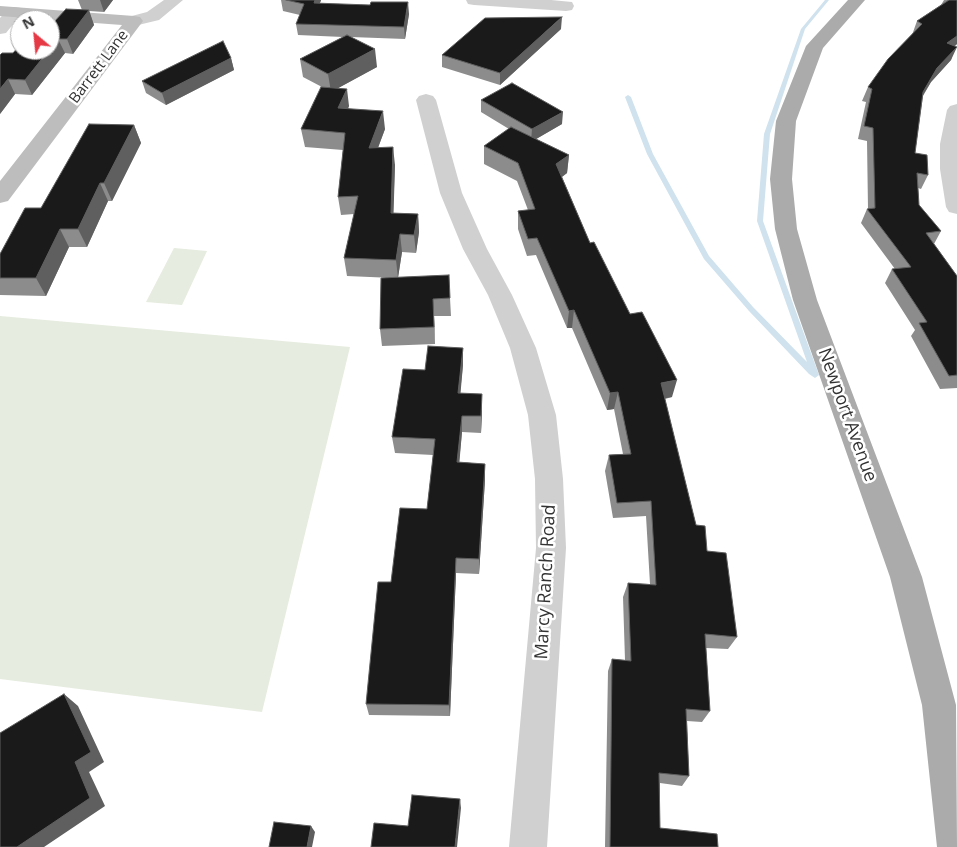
<!DOCTYPE html>
<html>
<head>
<meta charset="utf-8">
<style>
	body { margin:0 }
	#map { position:relative; width:957px; height:847px; overflow:hidden; background:#fff; font-family:"Open Sans",sans-serif }
	canvas { display:block }
	.north { position:absolute; left:10px; top:10px; width:50px; height:50px; box-sizing:border-box; background:#fff; border:1px solid #adadad; border-radius:50%; rotate:332deg; font-size:14px; font-weight:700; line-height:20px; text-align:center; color:#333 }
	.north::after { content:''; display:block; margin:auto; width:18px; height:22px; background:#e63946; clip-path:polygon(50% 0,100% 100%,50% 72%,0 100%) }
</style>
</head>
<body>
<div id="map">
<canvas width="957" height="847"></canvas>
<div class="north">N</div>
</div>
<script>
const g = document.querySelector('canvas').getContext('2d');
g.lineJoin = 'round';
function fill(path, color) { g.fillStyle = color; g.fill(path, 'evenodd'); }
const poly = rows => new Path2D(rows.map(r => 'M' + r).join(''));
function trace(path, color, width, dash) { g.strokeStyle = color; g.lineWidth = width; g.lineCap = dash ? 'butt' : 'round'; g.setLineDash(dash || []); g.stroke(path); }
function label(font, color, halo, rows, align = 'center') {
  g.font = font + ' "Open Sans",sans-serif'; g.lineWidth = 5; g.setLineDash([]); g.textBaseline = 'middle'; g.strokeStyle = halo; g.fillStyle = color; for (const [text, x, y, turn = 0] of rows) {
    g.save(); g.translate(x, y); g.rotate((+turn || 0) * Math.PI / 180); g.textAlign = isNaN(turn) ? turn : align; if (halo) g.strokeText(text, 0, 0); g.fillText(text, 0, 0); g.restore();
  }
}
fill(poly([
	[174,248,207,251,182,305,146,302],
	[0,316,350,347,262,712,0,679]
]), '#e6ecdf');
fill(poly([
	[825,0,829,0,805,29,770,134,763,221,819,375,815,378,809,374,749,311,704,259,647,154,625,97,628,95,631,97,653,154,709,256,753,307,807,362,757,221,764,134,801,29,825,0]
]), '#cfe2ee');
fill(poly([
	[164,0,183,0,159,20,134,26,128,25,125,21,128,17,147,12,164,0],
	[466,0,551,0,572,2,574,6,572,10,566,11,474,5,468,4,466,0],
	[15,7,21,8,23,12,6,33,0,34,0,18,9,8,15,7],
	[426,94,433,96,436,100,462,193,487,249,512,295,536,348,556,415,563,479,566,548,547,847,509,847,536,548,535,479,528,415,510,348,488,295,463,249,440,193,416,100,419,96,426,94],
	[957,104,957,214,949,212,946,207,940,169,940,144,947,110,950,106,957,104]
]), '#d0d0d0');
fill(poly([
	[0,6,134,16,140,17,143,21,8,201,0,203,0,181,122,25,0,16,0,6]
]), '#bdbdbd');
fill(poly([
	[848,0,865,0,823,48,796,121,792,179,797,229,817,300,922,577,956,705,957,847,937,847,922,705,890,577,793,300,775,229,770,179,776,121,806,46,848,0]
]), '#ababab');
fill(poly([
	[78,0,113,0,104,12,89,11,94,25,73,54,65,53,32,95,15,94,0,114,13,53,82,10],
	[281,0,321,0,320,3,409,14,405,39,351,37,377,67,338,88,349,106,348,108,385,129,378,148,395,165,393,213,418,214,419,232,416,253,402,252,398,277,450,298,451,316,434,316,435,344,382,346,380,329,393,278,347,276,344,258,354,214,341,215,338,197,343,150,305,147,301,129,322,87,303,77,300,59,343,37,298,35,296,24,300,15,283,11],
	[944,0,957,0,957,44,955,46,951,60,931,82,923,96,915,153,928,175,921,189,918,188,919,205,941,231,934,244,957,276,957,388,940,389,911,336,915,330,885,283,892,269,895,269,861,223,867,209,868,209,867,141,858,139,866,102,862,101,868,87,912,35,917,21,941,5],
	[561,29,500,85,442,67,442,55],
	[231,58,234,70,166,105,146,93,142,81],
	[481,100,562,124,536,139,569,155,567,173,562,177,590,243,672,397,665,399,696,525,707,551,737,637,728,649,706,648,710,711,702,722,687,721,689,776,682,786,660,783,660,828,718,847,605,847,608,671,612,659,625,660,623,597,628,583,650,584,646,516,613,518,605,471,609,455,623,454,614,409,607,410,572,328,567,328,536,255,527,256,518,229,518,211,528,210,517,181,484,164,484,146,509,129,481,112],
	[134,125,141,143,112,201,108,201,87,247,69,247,46,296,0,295,0,254,41,208],
	[463,348,463,365,460,393,482,411,481,433,462,432,459,462,485,464,485,480,479,574,456,573,450,716,369,715,366,704,391,582,427,509,433,455,395,453,392,437,425,370]
]), '#8c8c8c');
fill(poly([
	[100,0,113,0,104,12],
	[315,0,321,0,315,15,314,3],
	[408,2,409,14,405,39,404,27],
	[89,10,94,25,73,54,67,39],
	[562,17,561,29,500,85,500,73],
	[957,36,957,44,941,56,947,43],
	[58,39,65,53,32,95,25,80,49,50,50,50],
	[957,47,951,60,931,82,917,105,923,92,937,68],
	[375,49,377,67,331,92,328,74],
	[231,58,234,70,166,105,162,93],
	[8,79,15,94,0,114,0,89],
	[347,89,349,106,341,126,338,108],
	[383,111,385,129,371,166,369,148],
	[563,112,562,124,531,142,532,129],
	[134,125,141,143,112,201,104,183],
	[393,147,395,165,393,231,391,213],
	[569,155,567,173,555,182,556,164],
	[100,183,108,201,87,247,78,229],
	[418,214,419,232,416,253,414,235],
	[60,229,69,247,46,296,36,278],
	[400,234,402,252,398,278,396,260],
	[433,299,434,316,435,344,434,327],
	[574,310,572,328,567,328,569,311],
	[463,348,463,365,459,410,458,393],
	[677,380,672,397,656,400,661,383],
	[618,392,614,409,607,410,610,393],
	[482,394,482,411,481,433,481,416],
	[462,416,462,432,458,478,457,462],
	[485,464,485,480,479,574,479,559],
	[456,558,456,573,450,716,449,705],
	[64,694,78,706,104,762,89,772,105,806,44,847,17,847],
	[460,799,461,808,457,847,455,847],
	[311,826,315,832,312,847,307,847]
]), '#5f5f5f');
const building = poly([
	[286,0,315,0,314,3,370,5,371,2,408,2,404,27,296,24,304,4,286,0],
	[949,0,957,0,957,36,947,43,957,47,937,68,923,92,915,153,927,155,928,175,917,173,919,205,941,231,926,233,957,276,957,375,949,376,919,323,927,322,892,269,911,267,867,209,875,208,873,128,864,126,872,89,868,87,888,59,922,24,917,21,949,0],
	[66,9,89,10,67,39,58,39,50,49,50,22,54,22,66,9],
	[562,17,500,73,442,55,485,18,562,17],
	[347,35,375,49,328,74,300,59,347,35],
	[223,41,231,58,162,93,142,81,223,41],
	[20,45,20,50,49,50,25,80,8,79,0,89,0,55,2,53,13,53,20,45],
	[512,83,563,112,532,129,481,100,512,83],
	[321,87,347,89,338,108,383,111,369,148,393,147,391,213,418,214,414,235,400,234,396,260,344,258,358,196,338,197,345,133,301,129,321,87],
	[89,124,134,125,104,183,100,183,78,229,60,229,36,278,0,278,0,254,25,208,41,208,89,124],
	[511,127,569,155,556,164,590,243,594,242,630,314,642,312,677,380,661,383,696,525,705,526,707,551,726,553,737,637,705,634,710,711,686,709,689,776,659,773,660,828,717,834,718,847,610,847,612,659,631,661,628,583,656,585,651,501,617,503,609,455,631,454,618,392,610,393,574,310,569,311,537,238,528,239,518,211,535,209,518,163,484,146,511,127],
	[449,275,450,298,433,299,434,327,380,329,381,278,449,275],
	[428,346,463,348,458,393,482,394,481,416,462,416,457,462,485,464,479,559,456,558,449,705,366,704,378,582,391,582,400,508,427,509,435,439,392,437,403,369,425,370,428,346],
	[64,694,91,752,75,762,90,798,17,847,0,847,0,733,64,694],
	[412,795,460,799,455,847,371,847,374,823,408,826,412,795],
	[274,822,311,826,307,847,269,847,274,822]
]);
fill(building, '#1a1a1a');
trace(building, '#5f5f5f', 1);
label('15px', '#333', '#fff', [
	["Barrett Lane",99,67,-53]
]);
label('18px', '#333', '#fff', [
	["Newport Avenue",847,415,70],
	["Marcy Ranch Road",546,582,-87]
]);
</script>
</body>
</html>
